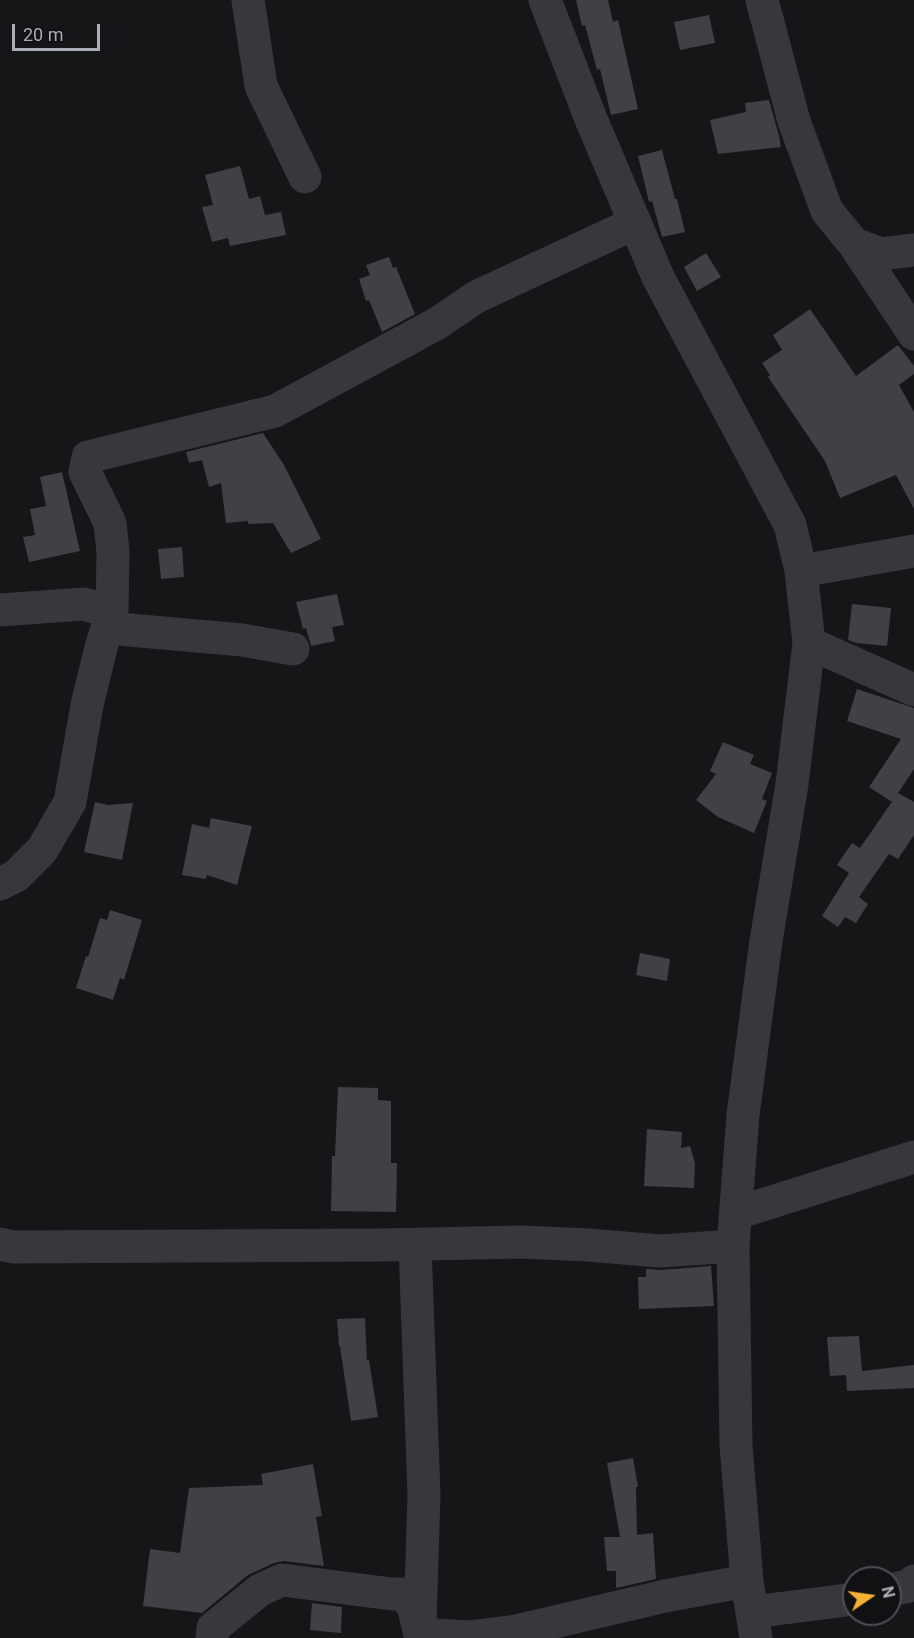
<!DOCTYPE html>
<html>
<head>
<meta charset="utf-8">
<style>
	body { margin:0 }
	#map { position:relative; width:914px; height:1638px; overflow:hidden; background:#161618; font-family:Roboto,sans-serif }
	canvas { display:block }
	.north { position:absolute; left:842px; top:1566px; width:60px; height:60px; box-sizing:border-box; background:#111113; border:2px solid #4d4f55; border-radius:50%; rotate:77deg; font-size:16px; font-weight:700; line-height:24px; text-align:center; color:#a8adb8 }
	.north::after { content:''; display:block; margin:auto; width:21px; height:27px; background:#f2b134; clip-path:polygon(50% 0,100% 100%,50% 72%,0 100%) }
	.scale { position:absolute; left:12px; top:24px; width:88px; height:27px; box-sizing:border-box; border:3px solid #a8adb8; border-top:0; padding-left:8px; font-size:18px; line-height:21px; white-space:nowrap; color:#a8adb8; -webkit-text-stroke:4px #111113; paint-order:stroke }
</style>
</head>
<body>
<div id="map">
<canvas width="914" height="1638"></canvas>
<div class="north">N</div>
<div class="scale">20 m</div>
</div>
<script>
const g = document.querySelector('canvas').getContext('2d');
g.lineJoin = 'round';
function fill(path, color) { g.fillStyle = color; g.fill(path, 'evenodd'); }
const poly = rows => new Path2D(rows.map(r => 'M' + r).join(''));
function trace(path, color, width, dash) { g.strokeStyle = color; g.lineWidth = width; g.lineCap = dash ? 'butt' : 'round'; g.setLineDash(dash || []); g.stroke(path); }
fill(poly([
	[576,0,608,0,613,22,618,20,638,109,611,115,600,69,597,70,585,25,582,26],
	[709,15,715,43,680,50,674,22],
	[769,100,779,136,781,147,718,154,710,120,746,112,745,103],
	[662,150,675,199,677,199,685,232,662,237,652,201,649,202,638,156],
	[240,166,249,199,260,196,265,215,281,212,286,235,230,246,228,238,212,242,202,207,213,205,205,175],
	[706,253,721,277,697,291,684,267],
	[389,257,393,268,396,267,415,314,382,332,369,300,366,301,359,279,370,275,366,265],
	[810,309,856,376,898,345,914,366,914,374,899,385,914,412,914,509,896,475,840,498,825,461,768,377,770,375,762,363,782,350,773,335],
	[263,433,284,465,321,539,291,553,273,523,248,524,248,521,226,523,221,483,209,487,202,460,189,463,186,452],
	[62,472,80,551,29,562,23,537,35,535,30,509,46,506,40,477],
	[182,547,184,577,161,579,158,549],
	[337,594,344,625,332,627,335,641,311,646,306,628,303,629,296,602],
	[852,604,891,608,887,646,856,643,848,640],
	[857,689,914,708,914,769,892,802,869,787,901,739,847,721],
	[723,742,754,755,750,764,772,773,762,799,767,801,754,833,718,817,696,800,716,774,710,771],
	[898,793,914,802,914,835,898,859,889,854,859,897,868,904,856,923,845,917,838,927,822,916,849,873,837,865,852,843,860,848],
	[95,802,108,805,133,803,122,860,84,852],
	[211,818,252,826,237,885,207,875,206,879,182,875,192,824,209,828],
	[110,910,142,920,124,980,120,978,113,1000,76,988,86,956,88,957,100,918,107,920],
	[640,953,670,959,667,981,636,975],
	[338,1087,378,1088,378,1100,391,1101,391,1163,397,1163,396,1212,331,1211,332,1156,335,1156],
	[647,1129,682,1132,681,1148,690,1146,695,1163,694,1188,644,1186],
	[711,1266,714,1306,639,1309,638,1277,646,1277,646,1269,661,1270],
	[365,1318,367,1360,369,1360,378,1417,351,1421,340,1346,339,1346,337,1319],
	[859,1336,862,1371,914,1365,914,1388,847,1391,846,1375,830,1376,827,1337],
	[633,1458,638,1487,636,1487,637,1535,653,1533,656,1579,616,1588,616,1571,607,1571,604,1537,620,1537,607,1463],
	[313,1464,322,1516,316,1517,324,1566,284,1561,274,1563,248,1575,202,1613,143,1606,150,1549,180,1553,189,1488,263,1485,261,1474],
	[312,1603,342,1607,341,1633,310,1630]
]), '#404145');
trace(poly([
	[248,0,261,86,305,177],
	[545,0,591,119,658,277,790,525,801,571,809,643,792,784,766,941,743,1115,733,1246,736,1445,747,1581,756,1638],
	[762,0,794,121,827,211,854,244,881,254,914,250],
	[854,244,914,334],
	[801,571,914,551],
	[0,610,83,604,112,612],
	[107,628,242,640,293,649],
	[809,643,914,690],
	[0,884,16,876,42,850,70,802,87,705,102,644,112,612,113,552,110,523,85,472,88,457,275,411,438,323,476,297,635,223],
	[737,1213,914,1157],
	[0,1244,13,1247,380,1245,522,1242,588,1245,660,1251,733,1246],
	[415,1245,424,1495,420,1623],
	[890,1590,909,1586,914,1581],
	[753,1612,854,1599],
	[212,1638,213,1628,260,1590,282,1580,392,1594,404,1594,413,1606,420,1634,469,1637,516,1631,665,1596,747,1581]
]), '#37383d', 33);
</script>
</body>
</html>
